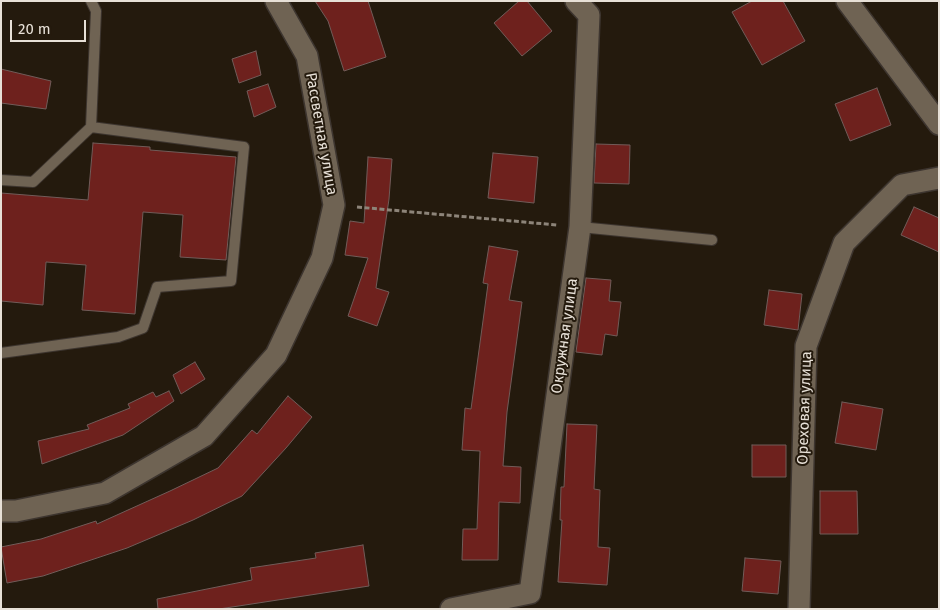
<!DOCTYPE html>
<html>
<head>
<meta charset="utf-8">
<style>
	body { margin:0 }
	#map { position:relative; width:940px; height:610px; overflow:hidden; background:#241a0d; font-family:"Fira Sans",sans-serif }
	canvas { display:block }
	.frame { position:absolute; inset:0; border:2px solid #e7e0d7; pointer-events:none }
	.scale { position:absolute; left:10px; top:20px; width:76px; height:22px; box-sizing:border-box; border:2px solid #e7e0d7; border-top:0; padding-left:6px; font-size:15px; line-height:18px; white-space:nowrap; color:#e7e0d7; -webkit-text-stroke:4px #241a0d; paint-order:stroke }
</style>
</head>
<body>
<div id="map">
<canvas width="940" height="610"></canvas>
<div class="frame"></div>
<div class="scale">20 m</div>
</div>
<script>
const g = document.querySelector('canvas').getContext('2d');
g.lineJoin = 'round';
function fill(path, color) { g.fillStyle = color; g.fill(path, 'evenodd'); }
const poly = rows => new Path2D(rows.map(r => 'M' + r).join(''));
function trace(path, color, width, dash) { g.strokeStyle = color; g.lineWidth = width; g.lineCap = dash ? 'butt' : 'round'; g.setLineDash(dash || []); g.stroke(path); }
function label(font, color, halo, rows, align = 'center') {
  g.font = font + ' "Fira Sans",sans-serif'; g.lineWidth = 4; g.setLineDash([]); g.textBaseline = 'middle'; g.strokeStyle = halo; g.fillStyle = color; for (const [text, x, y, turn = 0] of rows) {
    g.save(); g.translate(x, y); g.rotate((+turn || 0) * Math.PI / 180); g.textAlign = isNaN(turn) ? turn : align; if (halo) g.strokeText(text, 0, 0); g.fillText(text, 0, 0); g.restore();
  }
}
const building = poly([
	[315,1,368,1,386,57,344,71,328,21,315,1],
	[519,1,527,1,552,31,522,56,494,23,519,1],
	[752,1,783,1,805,41,762,65,732,12,752,1],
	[256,51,261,75,239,83,232,59,256,51],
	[1,69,51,81,46,109,1,103,1,69],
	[268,84,276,107,254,117,247,91,268,84],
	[877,88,891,125,850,141,835,104,877,88],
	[93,143,150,147,150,150,236,157,226,260,180,257,183,215,143,212,135,314,82,310,86,265,46,262,43,305,1,301,1,193,88,200,93,143],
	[596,144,630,145,629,184,594,183,596,144],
	[493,153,538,157,534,203,488,198,493,153],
	[368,157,392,159,389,199,376,288,389,292,377,326,348,316,368,258,345,255,350,221,364,223,368,157],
	[914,207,939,218,939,252,901,235,914,207],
	[489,246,518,251,509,300,522,302,507,412,503,466,521,467,520,503,499,502,498,560,462,560,463,529,477,529,480,451,462,450,465,408,471,409,488,284,483,283,489,246],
	[586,278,611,280,609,301,621,302,617,336,605,334,602,355,576,352,586,278],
	[769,290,802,294,798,330,764,325,769,290],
	[195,362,205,379,181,394,173,375,195,362],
	[169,391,174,401,123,435,42,464,38,441,89,429,87,425,130,408,128,404,153,392,156,397,169,391],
	[288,396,312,417,286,448,242,496,193,520,127,548,43,576,7,583,1,547,41,539,96,521,97,524,170,491,218,468,252,430,257,434,288,396],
	[842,402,883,409,876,450,835,443,842,402],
	[567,424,597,425,594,489,600,490,598,547,610,548,607,585,558,582,562,520,560,520,561,487,564,487,567,424],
	[752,445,786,445,786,477,752,477,752,445],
	[820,491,857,491,858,534,820,534,820,491],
	[363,545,369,586,219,609,158,609,157,599,252,580,250,568,316,558,315,553,363,545],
	[745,558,781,561,778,594,742,591,745,558]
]);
fill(building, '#6e211d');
trace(building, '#715c59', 1);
const lane = poly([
	[1,180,33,182,91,127,96,11,91,1],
	[580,227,712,240],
	[1,353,118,337,143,328,157,287,231,281,244,147,91,127]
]);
const street = poly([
	[847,1,939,124],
	[1,511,16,511,105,493,204,436,276,355,322,258,334,205,307,56,276,1],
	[451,609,530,593,580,227,589,15,576,1],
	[799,609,806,346,844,243,902,185,939,178]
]);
trace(lane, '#3d352f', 12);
trace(street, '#3d352f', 24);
trace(poly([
	[357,207,557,225]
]), '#8d8479', 3, [5, 2.5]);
trace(lane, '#6f6353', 10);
trace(street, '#6f6353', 21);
label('15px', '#e7e0d7', '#241a0d', [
	["Рассветная улица",321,134,80],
	["Окружная улица",565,336,-82],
	["Ореховая улица",805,408,-88]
]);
</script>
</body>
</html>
